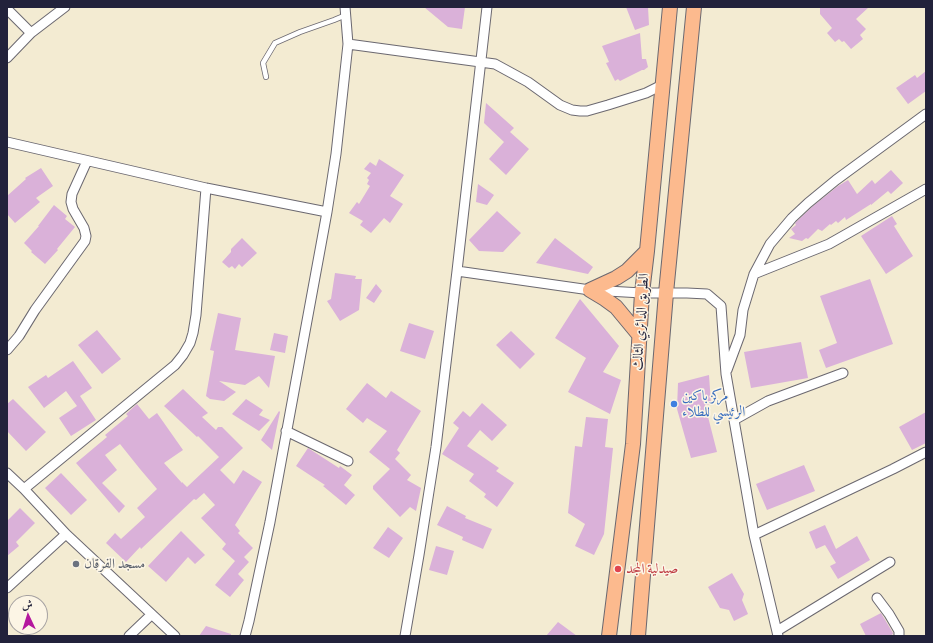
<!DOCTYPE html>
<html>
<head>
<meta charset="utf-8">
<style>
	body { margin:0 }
	#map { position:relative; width:933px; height:643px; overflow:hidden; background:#f3ebd2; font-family:"EB Garamond",Amiri,serif }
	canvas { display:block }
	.frame { position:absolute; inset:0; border:8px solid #22223b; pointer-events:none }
	.north { position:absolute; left:8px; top:595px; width:40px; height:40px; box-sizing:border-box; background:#fcf5e5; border:1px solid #a5a1a1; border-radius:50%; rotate:356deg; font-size:11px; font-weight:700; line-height:16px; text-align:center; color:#22223b }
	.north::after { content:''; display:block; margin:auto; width:14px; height:18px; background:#b5179e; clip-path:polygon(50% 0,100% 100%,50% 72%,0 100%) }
</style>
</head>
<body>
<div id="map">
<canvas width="933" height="643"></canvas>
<div class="frame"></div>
<div class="north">ش</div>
</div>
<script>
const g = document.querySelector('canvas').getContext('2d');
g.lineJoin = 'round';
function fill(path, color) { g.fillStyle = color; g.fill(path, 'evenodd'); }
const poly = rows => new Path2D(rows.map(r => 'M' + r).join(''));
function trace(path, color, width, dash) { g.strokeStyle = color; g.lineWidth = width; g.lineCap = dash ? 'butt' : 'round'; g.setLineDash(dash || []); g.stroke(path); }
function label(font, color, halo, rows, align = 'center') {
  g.font = font + ' "EB Garamond",Amiri,serif'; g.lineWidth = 3; g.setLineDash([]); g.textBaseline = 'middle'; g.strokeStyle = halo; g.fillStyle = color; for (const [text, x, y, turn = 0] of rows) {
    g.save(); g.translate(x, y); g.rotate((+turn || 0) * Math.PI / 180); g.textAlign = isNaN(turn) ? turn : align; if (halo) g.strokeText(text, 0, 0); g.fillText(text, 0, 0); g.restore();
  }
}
fill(poly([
	[424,7,465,7,462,29,448,27],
	[626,7,648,7,649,25,635,30],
	[820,7,869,7,856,19,866,29,860,35,863,39,851,49,844,41,842,42,839,39,835,42,827,33,832,28,820,14],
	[640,33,642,59,646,59,648,67,644,70,642,70,620,81,618,79,615,81,606,63,609,62,602,46],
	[926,71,926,91,908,104,896,88,915,75,917,78],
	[486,103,514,128,510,132,529,149,506,175,489,159,504,142,484,123],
	[379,159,404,175,390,196,403,204,390,223,384,218,371,233,360,225,363,221,349,213,357,202,359,204,370,186,367,184,369,180,367,178,371,173,364,169,370,162,376,166],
	[41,168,53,186,36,198,40,202,15,223,7,214,7,196,26,179,25,178],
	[891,170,903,183,891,194,888,191,871,205,871,204,846,220,845,217,838,223,836,221,831,225,830,224,822,231,818,229,808,239,806,238,802,241,789,238,795,234,791,229,796,225,795,223,796,222,813,206,838,186,848,180,857,194,872,180,875,184],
	[478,184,494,195,487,205,476,202],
	[54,205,67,216,65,219,75,227,57,249,58,250,45,264,31,252,32,251,24,243,39,226,38,226],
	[497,211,521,233,503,252,479,251,469,240],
	[892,216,897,224,894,226,913,256,886,274,861,236],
	[242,238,257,253,242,267,239,264,235,269,232,266,229,268,222,262,231,252,231,249],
	[555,238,593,267,588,274,536,263],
	[335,273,356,276,355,279,362,279,359,310,340,321,327,301,331,299],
	[870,279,893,344,826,368,819,350,837,343,820,296],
	[376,284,382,291,374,303,366,298],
	[580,299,619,346,603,372,621,380,610,414,568,392,586,358,555,338],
	[218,313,241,318,235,350,275,356,269,388,259,376,245,385,219,381,236,392,224,401,210,399,206,396,214,351,210,350],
	[409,323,434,331,425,359,400,351],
	[97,330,121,359,102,374,78,345],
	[511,331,535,354,520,369,496,345],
	[274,333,288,336,285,353,270,350],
	[801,342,808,378,751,388,744,352],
	[73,361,92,388,80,396,96,420,71,436,59,418,77,406,66,391,44,408,28,387,46,375,48,378],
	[709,375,711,404,705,405,717,452,691,458,677,409,678,383],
	[367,383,386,398,391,391,421,411,397,450,400,453,395,459,411,475,407,480,421,488,416,511,410,507,400,517,373,489,373,486,390,469,369,452,387,431,367,418,363,423,346,409],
	[183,389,208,413,202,417,216,430,218,427,222,427,243,448,220,470,234,484,243,470,262,482,235,525,240,531,238,533,253,548,244,557,249,562,238,574,244,580,230,597,215,585,235,561,222,549,226,544,201,518,215,505,204,493,196,500,194,499,141,549,140,547,126,562,106,543,115,533,121,539,145,517,137,508,157,489,140,469,120,444,105,455,117,470,102,483,125,506,119,513,76,463,107,437,105,435,128,416,126,414,137,404,149,419,157,413,183,450,164,463,182,483,182,482,187,487,219,457,198,436,197,437,164,406],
	[13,399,46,432,26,451,7,431,7,404],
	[246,399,263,410,259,415,270,420,259,431,232,414],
	[482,403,507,425,492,441,480,430,467,446,499,468,496,471,514,483,497,507,484,497,486,494,469,481,474,474,442,454,459,428,453,423,463,411,470,417],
	[279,411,280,412,272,450,261,440],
	[926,412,926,443,912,450,899,427],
	[586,417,608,419,605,447,613,448,604,534,594,555,575,546,585,524,568,513,575,446,582,447],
	[308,448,339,468,340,466,352,475,344,485,355,495,346,505,323,486,325,485,296,466],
	[804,465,815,491,767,510,756,484],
	[61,473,87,500,71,515,45,488],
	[447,506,466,516,465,518,492,529,483,549,462,540,463,537,437,525],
	[20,508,35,523,16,542,19,546,7,556,7,521],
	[825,525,836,549,857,536,870,560,838,579,830,566,836,563,825,545,816,549,809,532],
	[388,527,403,538,389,558,373,548],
	[181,531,205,555,195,564,188,557,166,582,148,566],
	[436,546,454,551,447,575,429,570],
	[732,573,744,594,742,600,748,614,734,621,729,610,720,608,708,587],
	[881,613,893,633,893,634,890,636,866,636,860,624],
	[558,622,577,636,546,636],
	[206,626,231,634,231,636,199,636]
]), '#dab1d9');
const lane = poly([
	[266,77,263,63,275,43,300,32,334,20,346,15]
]);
const street = poly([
	[7,9,31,33],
	[348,44,495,64,528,82,560,105,572,110,580,111,587,111,608,105,646,93,662,85],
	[7,58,31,33,65,7],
	[7,142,206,188,327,212],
	[457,271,590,290,642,293,687,293,707,294,721,306,726,374,754,535,778,636],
	[754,274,829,244,926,189],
	[7,350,19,336,35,310,85,241,86,236,84,228,73,209,71,202,72,194,87,161],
	[727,370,740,335,743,310,754,274,770,244,792,218,808,203,836,180,926,114],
	[734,420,768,401,843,373],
	[286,431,348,461],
	[7,473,24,489,66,534,175,636],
	[24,489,175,365,183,355,190,343,193,333,196,315,206,188],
	[754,535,893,469,926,452],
	[7,588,66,534],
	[877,598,889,614,899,631,899,636],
	[777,631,890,562],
	[129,636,151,615],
	[245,636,249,621,270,522,327,212,336,154,348,44,345,7],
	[405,636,419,555,436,447,457,271,487,7]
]);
const primary = poly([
	[590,290,616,278,627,271,647,251],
	[590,290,605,299,616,307,640,336],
	[609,636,633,444,642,293,647,251,670,7],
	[638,636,666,293,694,7]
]);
trace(lane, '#6b6870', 6);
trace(street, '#6b6870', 11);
trace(primary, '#6b6870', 16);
trace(lane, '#fff', 4.5);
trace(street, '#fff', 9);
trace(primary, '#fcba8e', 14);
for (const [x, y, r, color] of [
	[674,404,4,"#3f7fe0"],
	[76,564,4,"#6b7280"],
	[618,569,4,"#e0444e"]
]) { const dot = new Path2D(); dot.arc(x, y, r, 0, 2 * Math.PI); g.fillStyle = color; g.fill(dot); trace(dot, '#fcf5e5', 1.5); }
label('14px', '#22223b', '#fcf5e5', [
	["الطريق الدائري الثالث",641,322,-86]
]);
label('14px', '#366cbe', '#fcf5e5', [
	["مركز باكين",682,396],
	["الرئيسي للطلاء",682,412]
], 'left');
label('14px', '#5b616d', '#fcf5e5', [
	["مسجد الفرقان",84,564]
], 'left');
label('14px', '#be3a42', '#fcf5e5', [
	["صيدلية المجد",626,569]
], 'left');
</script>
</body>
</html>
